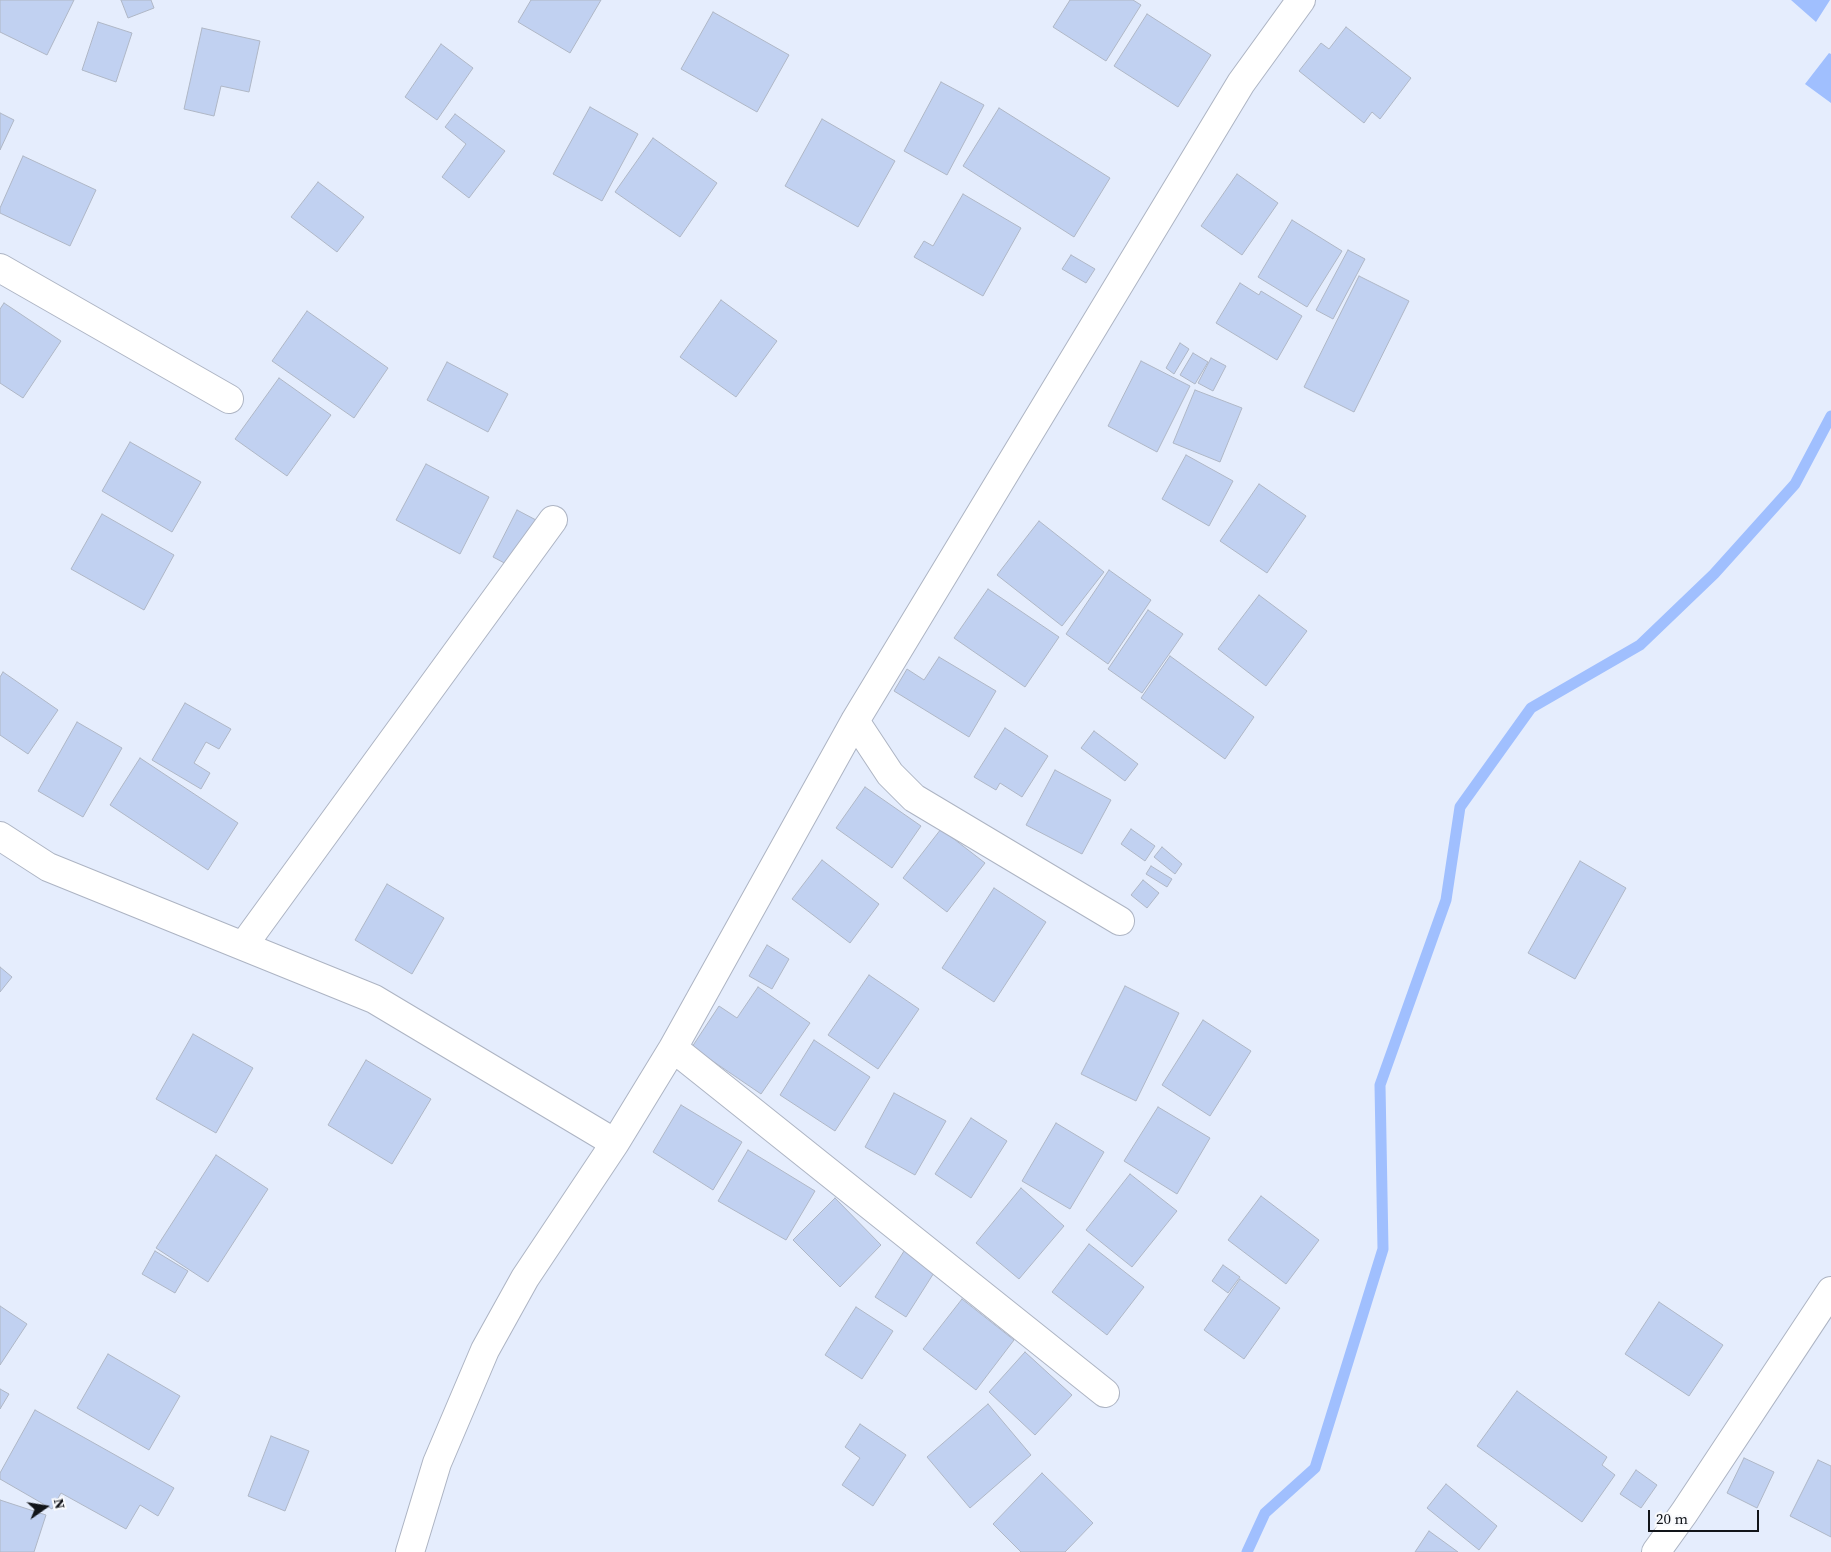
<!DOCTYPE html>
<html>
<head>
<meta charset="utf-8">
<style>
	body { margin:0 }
	#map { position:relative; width:1831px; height:1552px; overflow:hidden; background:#e5edfd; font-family:"Source Serif 4",serif }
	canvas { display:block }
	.north { position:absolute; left:20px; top:1482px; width:50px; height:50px; -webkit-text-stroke:4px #f9fafd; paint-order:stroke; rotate:77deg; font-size:14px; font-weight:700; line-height:20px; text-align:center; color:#12151a }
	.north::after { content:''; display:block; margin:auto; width:18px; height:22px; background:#12151a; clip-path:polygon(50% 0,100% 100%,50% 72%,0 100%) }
	.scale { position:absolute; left:1648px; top:1510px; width:111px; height:22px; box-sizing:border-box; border:2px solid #12151a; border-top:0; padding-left:6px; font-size:15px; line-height:18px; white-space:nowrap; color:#12151a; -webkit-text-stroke:4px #f9fafd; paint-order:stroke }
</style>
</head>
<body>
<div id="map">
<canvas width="1831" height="1552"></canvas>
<div class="north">N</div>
<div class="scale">20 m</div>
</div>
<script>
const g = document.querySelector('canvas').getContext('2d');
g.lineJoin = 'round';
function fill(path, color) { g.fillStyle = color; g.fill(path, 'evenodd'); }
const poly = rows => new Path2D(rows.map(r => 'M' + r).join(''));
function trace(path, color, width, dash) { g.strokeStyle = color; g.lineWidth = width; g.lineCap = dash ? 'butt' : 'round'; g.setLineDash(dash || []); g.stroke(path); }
fill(poly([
	[1791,0,1830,0,1816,22],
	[1829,53,1831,54,1831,103,1805,84]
]), '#a0bffe');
trace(poly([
	[1247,1552,1265,1513,1315,1468,1383,1249,1380,1085,1446,900,1460,807,1531,708,1640,645,1714,574,1795,484,1831,416]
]), '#a0bffe', 11);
const building = poly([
	[0,0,74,0,47,55,0,32,0,0],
	[121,0,151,0,154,8,128,18,121,0],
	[531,0,601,0,570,53,518,22,531,0],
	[1070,0,1133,0,1141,5,1106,61,1053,27,1070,0],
	[713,12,789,55,757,112,681,69,713,12],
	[1147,14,1211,55,1178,107,1114,66,1147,14],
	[98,22,132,33,116,82,82,70,98,22],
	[1346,27,1411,78,1380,119,1372,112,1364,123,1299,71,1321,43,1329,49,1346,27],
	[202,28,260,41,249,92,221,86,214,116,184,109,202,28],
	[441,44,473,68,437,120,405,97,441,44],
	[941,82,984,105,947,175,904,151,941,82],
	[590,107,638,134,602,201,553,174,590,107],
	[999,108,1110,178,1074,237,963,166,999,108],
	[0,113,14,120,0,150,0,113],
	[455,114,505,151,469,198,442,177,466,144,445,127,455,114],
	[822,119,895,161,858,227,785,186,822,119],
	[653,138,717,183,680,237,615,192,653,138],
	[23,156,96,190,70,246,0,213,0,208,23,156],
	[1237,174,1278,203,1242,255,1201,226,1237,174],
	[318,182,364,217,337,252,291,217,318,182],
	[963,194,1021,228,983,296,914,257,924,241,933,246,963,194],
	[1292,220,1342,251,1307,307,1258,277,1292,220],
	[1348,250,1365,259,1333,319,1316,310,1348,250],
	[1071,255,1095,269,1086,283,1062,269,1071,255],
	[1359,276,1409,301,1354,412,1304,387,1359,276],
	[1240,283,1259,295,1261,291,1302,316,1277,360,1216,323,1240,283],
	[721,300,777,341,736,397,680,357,721,300],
	[4,303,61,341,23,398,0,383,0,309,4,303],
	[307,311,388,368,354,418,272,361,307,311],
	[1180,343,1189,349,1174,374,1166,368,1180,343],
	[1193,353,1208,362,1195,384,1180,375,1193,353],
	[1211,358,1226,366,1213,391,1198,383,1211,358],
	[1141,361,1190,386,1157,452,1108,426,1141,361],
	[447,362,508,394,488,432,427,400,447,362],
	[279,378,331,415,287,476,235,439,279,378],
	[1195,390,1242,408,1220,462,1173,443,1195,390],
	[130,442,201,482,172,532,102,491,130,442],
	[1186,455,1233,481,1209,526,1162,499,1186,455],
	[426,464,489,497,460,554,396,520,426,464],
	[1259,484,1306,516,1267,573,1220,541,1259,484],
	[517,510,536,520,512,567,493,557,517,510],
	[102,514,174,555,144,610,71,569,102,514],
	[1039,521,1104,572,1062,626,997,575,1039,521],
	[1109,570,1151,600,1108,664,1066,634,1109,570],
	[988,589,1059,637,1025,687,954,638,988,589],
	[1259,595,1307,631,1266,686,1218,649,1259,595],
	[1148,610,1183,634,1142,693,1108,669,1148,610],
	[1170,656,1254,717,1225,759,1141,698,1170,656],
	[939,657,996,691,969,737,894,691,907,669,924,680,939,657],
	[3,672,58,710,28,754,0,735,0,677,3,672],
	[185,703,231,729,219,749,206,742,194,763,210,773,201,789,152,760,185,703],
	[77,722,122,748,83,817,38,791,77,722],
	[1005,728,1048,756,1022,797,1000,783,996,790,974,777,1005,728],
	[1094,731,1138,764,1125,781,1081,748,1094,731],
	[140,758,238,823,208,870,110,805,140,758],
	[1055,770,1111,800,1082,854,1026,825,1055,770],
	[865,787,921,826,892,868,836,828,865,787],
	[941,829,985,863,947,912,903,878,941,829],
	[1131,829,1155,846,1145,861,1121,844,1131,829],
	[1162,847,1182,864,1175,874,1154,857,1162,847],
	[822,860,879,904,850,943,792,899,822,860],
	[1580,861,1626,888,1575,979,1528,953,1580,861],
	[1151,866,1172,879,1167,887,1146,874,1151,866],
	[1143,880,1159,893,1147,908,1131,895,1143,880],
	[387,884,444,918,412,974,355,940,387,884],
	[994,888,1046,922,994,1002,942,968,994,888],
	[767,945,789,959,772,989,749,976,767,945],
	[0,967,12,977,0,992,0,967],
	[869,975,919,1009,878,1069,828,1035,869,975],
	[1125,986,1179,1013,1136,1101,1081,1074,1125,986],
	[758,987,810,1023,761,1094,692,1047,719,1006,737,1018,758,987],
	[1203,1020,1251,1051,1210,1116,1162,1085,1203,1020],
	[193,1034,253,1068,216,1133,156,1099,193,1034],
	[814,1040,870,1077,835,1131,780,1095,814,1040],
	[366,1060,431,1099,392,1164,328,1125,366,1060],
	[894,1093,946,1121,915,1175,865,1147,894,1093],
	[681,1105,742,1142,713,1190,653,1152,681,1105],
	[1158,1107,1210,1138,1177,1194,1124,1161,1158,1107],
	[971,1118,1007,1141,971,1198,935,1174,971,1118],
	[1056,1123,1104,1152,1070,1209,1022,1181,1056,1123],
	[748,1150,815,1191,786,1240,718,1201,748,1150],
	[216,1155,268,1189,208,1282,156,1248,216,1155],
	[1130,1174,1177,1211,1132,1267,1086,1230,1130,1174],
	[1021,1188,1064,1226,1019,1279,976,1243,1021,1188],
	[1261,1196,1319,1240,1286,1284,1228,1240,1261,1196],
	[835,1198,881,1245,840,1287,793,1240,835,1198],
	[1089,1244,1144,1287,1107,1335,1052,1292,1089,1244],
	[906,1248,937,1268,906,1317,875,1297,906,1248],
	[155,1251,188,1271,175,1293,142,1274,155,1251],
	[1223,1265,1240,1277,1228,1293,1212,1281,1223,1265],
	[1240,1279,1280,1308,1244,1359,1204,1330,1240,1279],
	[962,1299,1014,1340,976,1390,923,1349,962,1299],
	[1659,1302,1723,1345,1689,1396,1625,1354,1659,1302],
	[0,1306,27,1324,0,1365,0,1306],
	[856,1307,893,1331,862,1379,825,1355,856,1307],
	[1025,1352,1072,1395,1035,1435,989,1392,1025,1352],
	[108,1354,180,1396,149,1450,77,1408,108,1354],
	[0,1389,9,1394,0,1409,0,1389],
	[1517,1391,1607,1457,1602,1465,1615,1475,1582,1522,1477,1446,1517,1391],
	[988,1404,1031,1455,970,1508,927,1457,988,1404],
	[35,1410,174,1488,158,1516,140,1505,126,1529,61,1493,52,1509,0,1479,0,1473,35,1410],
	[860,1424,906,1455,873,1506,842,1485,860,1458,845,1447,860,1424],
	[271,1436,309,1451,285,1511,248,1496,271,1436],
	[1744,1458,1774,1472,1757,1508,1727,1493,1744,1458],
	[1818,1460,1831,1466,1831,1537,1790,1516,1818,1460],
	[1636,1470,1657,1485,1641,1508,1620,1494,1636,1470],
	[1042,1473,1093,1523,1065,1552,1021,1552,993,1524,1042,1473],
	[1446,1484,1497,1526,1479,1550,1427,1508,1446,1484],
	[0,1500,46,1515,34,1552,0,1552,0,1500],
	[1429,1531,1458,1552,1415,1552,1429,1531]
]);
fill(building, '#c1d1f1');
trace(building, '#afb7c6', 1);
const street = poly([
	[0,268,229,399],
	[855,721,890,774,914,798,1120,921],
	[0,836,48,867,374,999,615,1143,673,1048,855,721,1241,83,1301,0],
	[243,946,553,520],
	[673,1048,1105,1393],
	[410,1552,437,1463,485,1350,525,1278,615,1143],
	[1656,1552,1684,1513,1831,1291]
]);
trace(street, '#adb4c3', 30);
trace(street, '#fff', 28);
</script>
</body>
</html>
